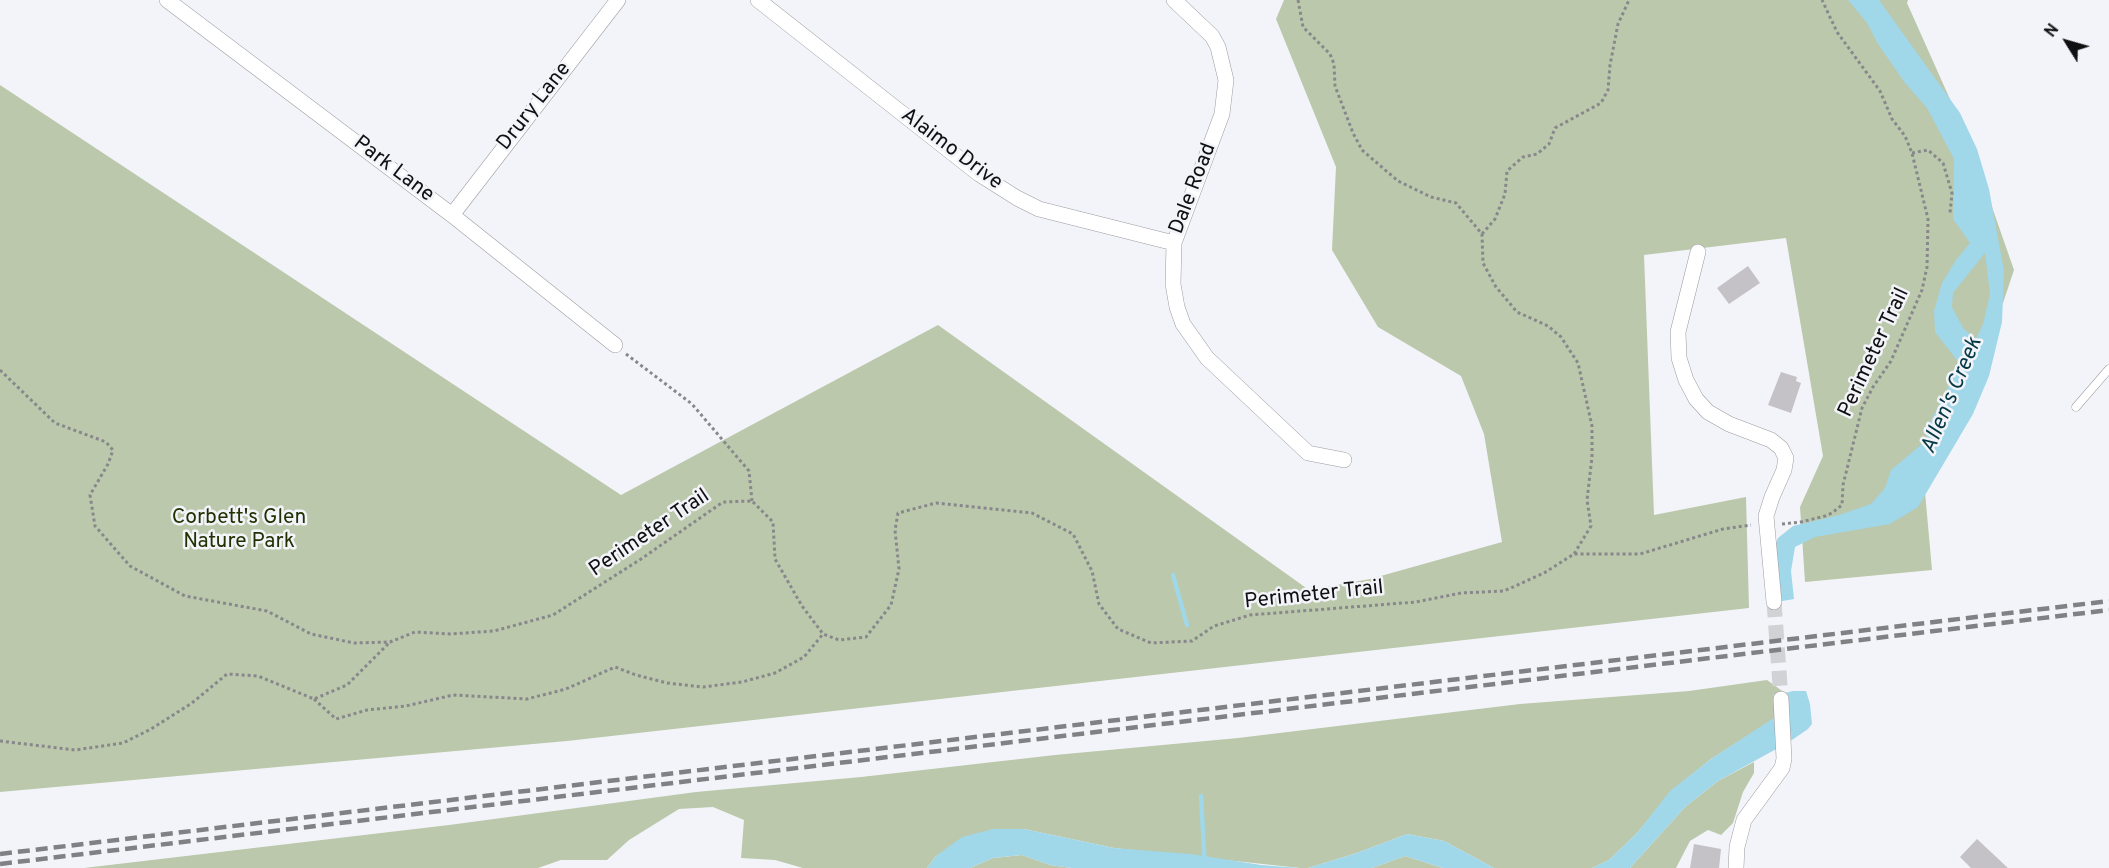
<!DOCTYPE html>
<html>
<head>
<meta charset="utf-8">
<style>
	body { margin:0 }
	#map { position:relative; width:2109px; height:868px; overflow:hidden; background:#f3f4f9; font-family:Overpass,sans-serif }
	canvas { display:block }
	.north { position:absolute; left:2037px; top:12px; width:60px; height:60px; -webkit-text-stroke:4px #f3f4f9; paint-order:stroke; rotate:307deg; font-size:16px; font-weight:700; line-height:24px; text-align:center; color:#101012 }
	.north::after { content:''; display:block; margin:auto; width:21px; height:27px; background:#101012; clip-path:polygon(50% 0,100% 100%,50% 72%,0 100%) }
</style>
</head>
<body>
<div id="map">
<canvas width="2109" height="868"></canvas>
<div class="north">N</div>
</div>
<script>
const g = document.querySelector('canvas').getContext('2d');
g.lineJoin = 'round';
function fill(path, color) { g.fillStyle = color; g.fill(path, 'evenodd'); }
const poly = rows => new Path2D(rows.map(r => 'M' + r).join(''));
function trace(path, color, width, dash) { g.strokeStyle = color; g.lineWidth = width; g.lineCap = dash ? 'butt' : 'round'; g.setLineDash(dash || []); g.stroke(path); }
function label(font, color, halo, rows, align = 'center') {
  g.font = font + ' Overpass,sans-serif'; g.lineWidth = 5; g.setLineDash([]); g.textBaseline = 'middle'; g.strokeStyle = halo; g.fillStyle = color; for (const [text, x, y, turn = 0] of rows) {
    g.save(); g.translate(x, y); g.rotate((+turn || 0) * Math.PI / 180); g.textAlign = isNaN(turn) ? turn : align; if (halo) g.strokeText(text, 0, 0); g.fillText(text, 0, 0); g.restore();
  }
}
fill(poly([
	[1284,0,1908,0,1907,3,1970,144,2014,270,1977,381,1925,492,1932,570,1805,582,1800,507,1823,456,1786,238,1644,255,1654,515,1746,497,1749,608,567,741,0,792,0,85,621,495,938,325,1309,590,1370,579,1502,542,1484,434,1461,376,1378,327,1332,250,1336,167,1276,19],
	[1767,680,1785,693,1786,711,1711,759,1671,791,1638,832,1609,860,1592,868,1494,868,1444,841,1407,834,1357,853,1308,868,1300,868,1114,848,1024,829,993,829,936,856,927,868,803,868,775,860,741,858,744,820,713,807,679,809,629,840,607,860,561,860,538,868,84,868,449,825,696,792,861,777,1055,755,1238,738,1520,704,1689,691],
	[1754,762,1754,773,1743,792,1733,823,1721,835,1708,830,1690,841,1676,868,1630,868,1685,807,1718,781],
	[1022,855,1050,865,1072,868,970,868,993,858],
	[1405,856,1443,868,1372,868]
]), '#bbc8ab');
fill(poly([
	[1848,0,1879,0,1960,113,1977,149,1989,189,2004,271,2002,322,1989,376,1973,414,1918,507,1890,524,1815,537,1795,547,1791,571,1794,599,1777,602,1774,549,1778,538,1793,526,1839,515,1871,504,1885,488,1891,470,1928,439,1925,432,1960,364,1935,332,1934,311,1942,283,1956,260,1970,243,1953,219,1954,159,1927,108,1905,83,1878,44,1867,23],
	[1985,253,1990,294,1983,324,1976,339,1963,328,1952,307,1953,293],
	[1793,691,1806,691,1810,704,1812,724,1808,729,1789,742,1718,781,1685,807,1630,868,1592,868,1609,860,1638,832,1670,791,1711,759,1786,710,1785,693],
	[993,829,1024,829,1114,848,1191,854,1261,865,1300,868,1072,868,1050,865,1022,855,993,858,970,868,927,868,936,856,962,837],
	[1407,834,1444,841,1494,868,1443,868,1405,856,1372,868,1308,868,1357,853]
]), '#a0d7e9');
trace(poly([
	[1173,575,1187,625],
	[1201,796,1205,868]
]), '#a0d7e9', 4.5);
fill(poly([
	[1748,266,1760,283,1729,304,1717,288],
	[1781,372,1797,377,1796,381,1801,383,1791,413,1768,405],
	[1977,839,2008,868,1971,868,1960,857],
	[1694,844,1721,849,1719,868,1690,868]
]), '#c4c2c7');
trace(poly([
	[1774,602,1781,699]
]), '#d1d2d6', 15, [15, 8]);
const lane = poly([
	[2076,407,2109,369]
]);
const street = poly([
	[167,0,452,215,615,345],
	[758,0,979,174,1017,198,1039,209,1174,243],
	[1174,0,1212,36,1218,47,1226,80,1222,114,1174,243,1173,284,1177,307,1183,324,1207,358,1308,453,1344,460],
	[452,215,618,0],
	[1698,252,1678,332,1679,358,1686,380,1696,399,1708,412,1729,424,1771,440,1781,448,1786,458,1784,470,1772,497,1766,516,1774,602],
	[1736,868,1737,847,1744,820,1782,768,1784,759,1781,699]
]);
trace(lane, '#9c9ca1', 9);
trace(street, '#9c9ca1', 16);
trace(poly([
	[1298,0,1303,27,1330,54,1334,64,1335,86,1353,133,1362,150,1398,181,1431,197,1456,203,1482,234,1483,263,1496,287,1517,312,1548,326,1561,337,1578,363,1592,426,1592,457,1587,500,1591,526,1574,554],
	[1912,153,1928,150,1943,163,1952,193,1950,213],
	[1482,234,1495,219,1505,194,1507,171,1523,157,1537,154,1549,144,1555,128,1601,103,1608,90,1610,65,1618,24,1629,0],
	[626,354,692,404,749,471,752,501],
	[0,370,55,423,106,442,113,450,108,464,90,495,95,526,130,566,185,596,267,611,311,634,354,643,390,642,415,632,450,634,494,631,553,615,641,559,723,502,752,501,773,522,775,559,802,606,823,634,839,640,866,637,891,605,899,569,895,530,898,513,936,503,1032,513,1073,534,1092,571,1099,604,1118,629,1151,643,1192,641,1214,626,1250,615,1416,602,1461,593,1504,591,1544,573,1574,554,1640,554,1723,529,1751,525],
	[1782,524,1801,522,1825,516,1832,513,1842,505,1843,485,1862,408,1873,387,1891,361,1922,290,1927,267,1928,219,1912,153,1905,136,1892,119,1880,91,1837,32,1822,0],
	[314,699,336,719,367,710,406,706,453,695,527,699,566,689,615,667,636,675,667,683,703,687,742,682,775,673,804,657,823,634],
	[0,741,75,750,123,743,151,729,192,703,227,674,258,676,314,699,347,685,389,643]
]), '#88888c', 3, [3, 3]);
trace(lane, '#fff', 8);
trace(street, '#fff', 15);
trace(poly([
	[0,854,2109,601],
	[0,864,2109,610]
]), '#808184', 4.5, [12, 6]);
label('21px', '#101012', '#f3f4f9', [
	["Drury Lane",535,107,-52],
	["Alaimo Drive",951,150,37],
	["Park Lane",393,170,37],
	["Dale Road",1194,189,-69],
	["Perimeter Trail",1875,353,-65],
	["Perimeter Trail",650,534,-34],
	["Perimeter Trail",1314,596,-6]
]);
label('21px', '#213101', '#f3f4f9', [
	["Corbett's Glen",239,519],
	["Nature Park",239,543]
]);
label('italic 22px', '#043845', '#f3f4f9', [
	["Allen's Creek",1953,396,-67]
]);
</script>
</body>
</html>
